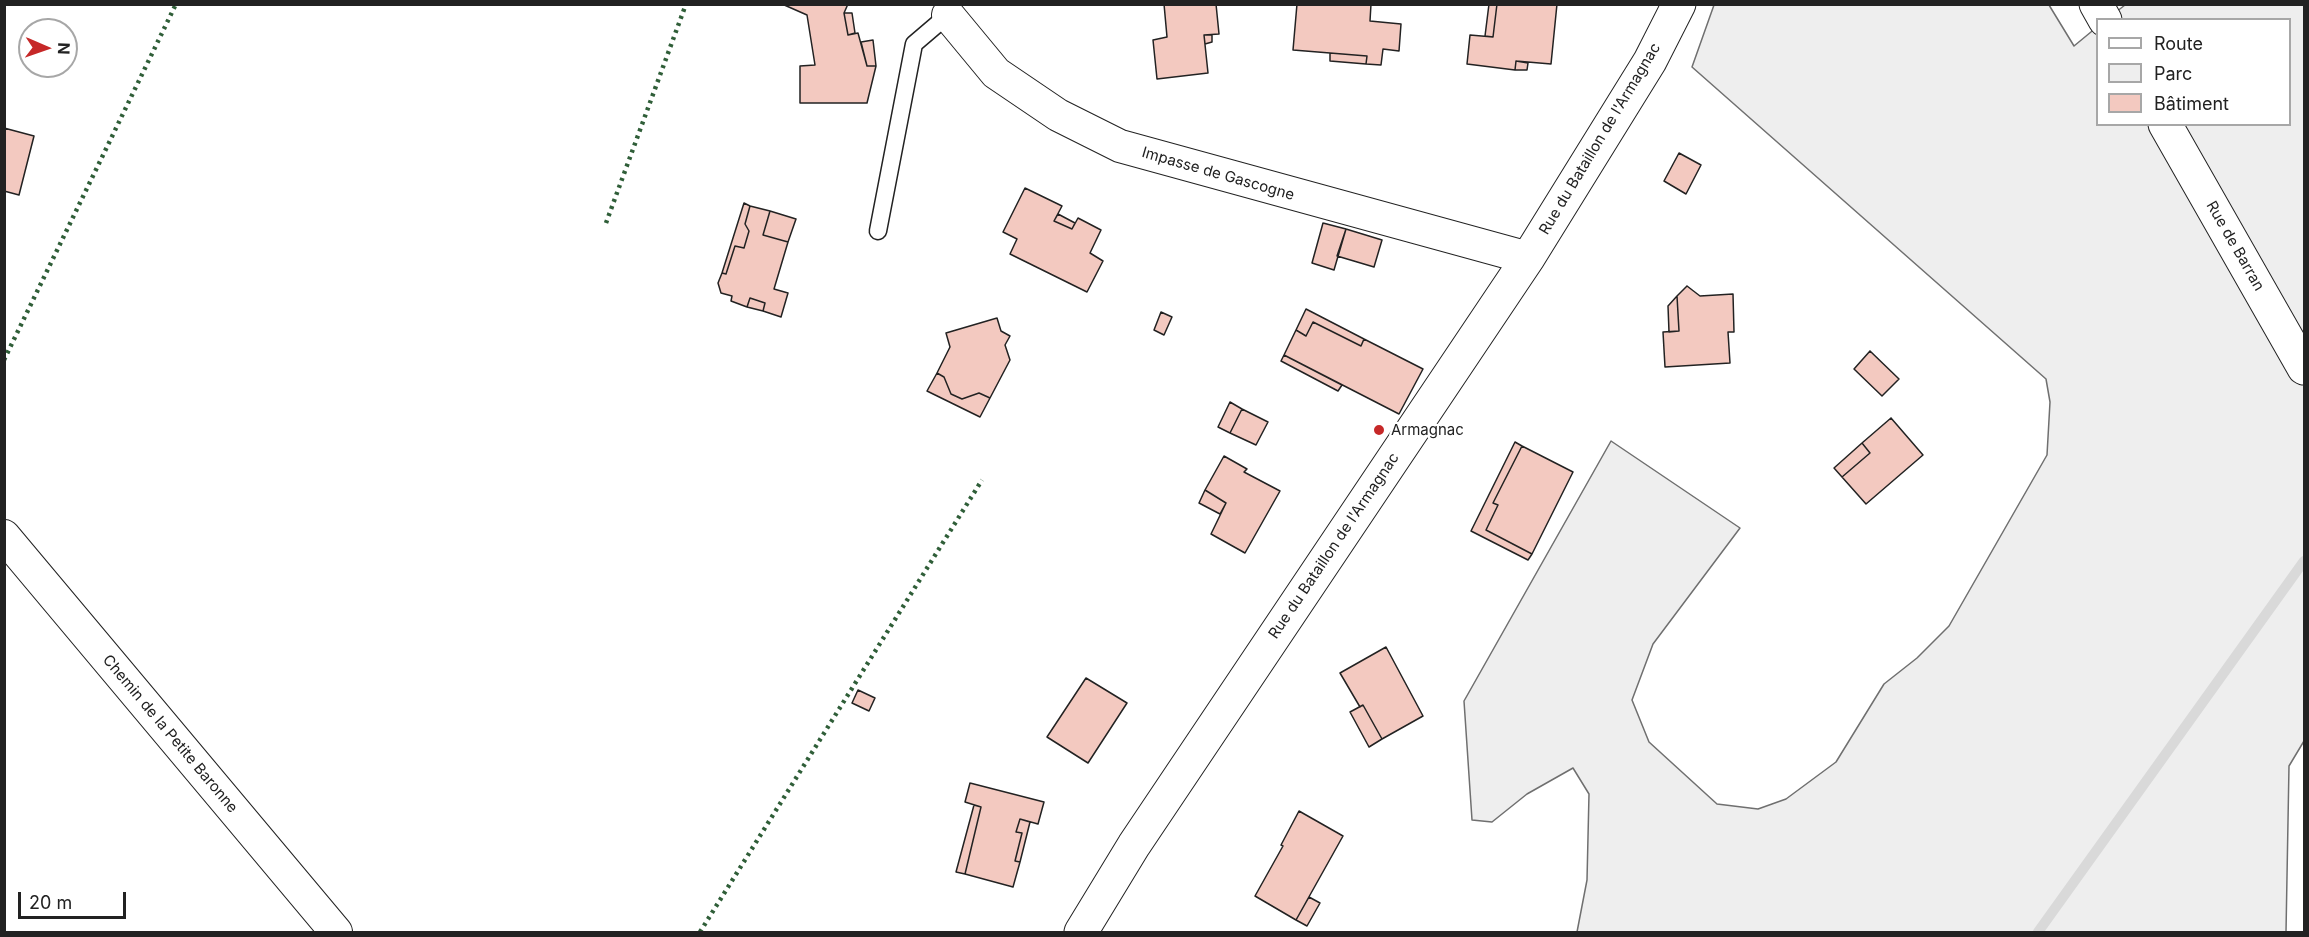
<!DOCTYPE html>
<html>
<head>
<meta charset="utf-8">
<style>
	body { margin:0 }
	#map { position:relative; width:2309px; height:937px; overflow:hidden; background:#fff; font-family:Inter,sans-serif }
	canvas { display:block }
	.frame { position:absolute; inset:0; border:6px solid #222; pointer-events:none }
	.legend { position:absolute; left:2096px; top:18px; width:195px; height:108px; box-sizing:border-box; background:#fff; border:2px solid #a7a7a7; margin:0; padding:8px 10px; list-style:none; font-size:18px; color:#222 }
	.legend li { display:flex; align-items:center; gap:12px; height:30px }
	.legend b { width:30px; border:2px solid #a7a7a7 }
	.north { position:absolute; left:18px; top:18px; width:60px; height:60px; box-sizing:border-box; background:#fff; border:2px solid #a7a7a7; border-radius:50%; rotate:92deg; font-size:16px; font-weight:700; line-height:24px; text-align:center; color:#222 }
	.north::after { content:''; display:block; margin:auto; width:21px; height:27px; background:#c62828; clip-path:polygon(50% 0,100% 100%,50% 72%,0 100%) }
	.scale { position:absolute; left:18px; top:892px; width:108px; height:27px; box-sizing:border-box; border:3px solid #222; border-top:0; padding-left:8px; font-size:18px; line-height:21px; white-space:nowrap; color:#222; -webkit-text-stroke:4px #fff; paint-order:stroke }
</style>
</head>
<body>
<div id="map">
<canvas width="2309" height="937"></canvas>
<div class="frame"></div>
<ul class="legend">
<li><b style="height:8px;background:#fff"></b>Route</li>
<li><b style="height:16px;background:#eee"></b>Parc</li>
<li><b style="height:16px;background:#f3c9c0"></b>Bâtiment</li>
</ul>
<div class="north">N</div>
<div class="scale">20 m</div>
</div>
<script>
const g = document.querySelector('canvas').getContext('2d');
g.lineJoin = 'round';
function fill(path, color) { g.fillStyle = color; g.fill(path, 'evenodd'); }
const poly = rows => new Path2D(rows.map(r => 'M' + r).join(''));
function trace(path, color, width, dash) { g.strokeStyle = color; g.lineWidth = width; g.lineCap = dash ? 'butt' : 'round'; g.setLineDash(dash || []); g.stroke(path); }
function label(font, color, halo, rows, align = 'center') {
  g.font = font + ' Inter,sans-serif'; g.lineWidth = 4.5; g.setLineDash([]); g.textBaseline = 'middle'; g.strokeStyle = halo; g.fillStyle = color; for (const [text, x, y, turn = 0] of rows) {
    g.save(); g.translate(x, y); g.rotate((+turn || 0) * Math.PI / 180); g.textAlign = isNaN(turn) ? turn : align; if (halo) g.strokeText(text, 0, 0); g.fillText(text, 0, 0); g.restore();
  }
}
const green = poly([
	[1714,5,2049,5,2074,46,2097,27,2098,124,2290,124,2290,20,2107,19,2125,5,2304,5,2304,741,2289,766,2286,932,1577,932,1587,880,1589,794,1573,768,1527,794,1492,822,1472,820,1464,701,1611,441,1740,528,1653,644,1632,700,1649,742,1717,804,1758,809,1786,799,1836,762,1884,684,1917,658,1949,626,2047,455,2050,402,2046,379,1692,67,1714,5]
]);
fill(green, '#eee');
trace(green, '#6f6f6f', 1.5);
trace(poly([
	[2038,932,2304,561]
]), '#d9d9d9', 10);
const building = poly([
	[782,4,848,4,844,13,848,35,858,33,867,66,876,66,867,103,800,103,800,66,815,65,807,15,782,4],
	[1164,4,1216,4,1219,34,1204,35,1208,73,1157,79,1153,40,1167,37,1164,4],
	[1297,4,1371,4,1370,21,1401,24,1399,51,1383,49,1381,65,1366,64,1367,56,1293,50,1297,4],
	[1489,4,1497,4,1493,37,1485,36,1489,4],
	[1497,4,1557,4,1551,64,1516,61,1515,70,1467,64,1470,35,1493,37,1497,4],
	[844,13,852,13,855,33,848,35,844,13],
	[1204,35,1212,35,1212,42,1205,44,1204,35],
	[873,40,876,66,867,66,861,42,873,40],
	[1330,53,1367,56,1366,64,1330,61,1330,53],
	[1516,61,1528,63,1527,70,1515,70,1516,61],
	[4,128,34,136,19,195,4,191,4,128],
	[1679,153,1701,165,1686,194,1664,181,1679,153],
	[1025,188,1062,206,1054,221,1072,229,1078,218,1101,230,1090,253,1103,261,1087,292,1010,254,1017,239,1003,232,1025,188],
	[744,203,750,206,745,224,749,231,744,248,735,246,726,274,722,273,744,203],
	[750,206,770,211,763,235,788,242,774,289,788,293,781,317,763,311,765,303,750,298,747,307,731,301,732,296,721,293,718,283,722,273,726,274,735,246,744,248,749,231,745,224,750,206],
	[770,211,796,219,788,242,763,235,770,211],
	[1058,214,1075,223,1072,229,1054,221,1058,214],
	[1323,223,1346,229,1334,270,1312,263,1323,223],
	[1346,229,1382,240,1374,267,1337,256,1346,229],
	[1687,286,1700,296,1733,294,1734,332,1728,332,1730,363,1665,367,1663,332,1679,331,1677,296,1687,286],
	[1677,296,1679,331,1669,332,1668,306,1677,296],
	[750,298,765,303,763,311,747,307,750,298],
	[1306,309,1364,339,1361,346,1313,322,1306,336,1296,330,1306,309],
	[1161,312,1172,317,1164,335,1154,330,1161,312],
	[997,318,1001,331,1010,336,1005,345,1010,360,990,398,979,393,962,399,951,394,944,377,937,373,950,347,946,333,997,318],
	[1313,322,1361,346,1364,339,1423,369,1399,414,1284,355,1296,330,1306,336,1313,322],
	[1870,351,1899,379,1882,396,1854,369,1870,351],
	[1284,355,1342,385,1338,391,1281,361,1284,355],
	[937,373,944,377,951,394,962,399,979,393,990,398,980,417,927,391,937,373],
	[1230,402,1242,409,1230,433,1218,427,1230,402],
	[1242,409,1268,422,1256,445,1230,433,1242,409],
	[1891,418,1923,455,1866,504,1842,477,1870,453,1862,443,1891,418],
	[1515,442,1522,446,1493,503,1498,505,1486,530,1532,554,1528,560,1471,531,1515,442],
	[1862,443,1870,453,1842,477,1834,468,1862,443],
	[1522,446,1573,472,1532,554,1486,530,1498,505,1493,503,1522,446],
	[1224,456,1247,469,1244,472,1280,491,1245,553,1211,534,1226,503,1205,490,1224,456],
	[1205,490,1226,503,1220,514,1199,503,1205,490],
	[1386,647,1423,716,1382,739,1363,705,1360,707,1340,673,1386,647],
	[1086,678,1127,703,1088,763,1047,737,1086,678],
	[858,690,875,698,869,711,852,703,858,690],
	[1363,705,1382,739,1369,747,1350,712,1363,705],
	[970,783,1044,802,1038,824,1020,819,1016,832,1022,833,1015,861,1020,862,1013,887,965,874,981,807,965,802,970,783],
	[974,805,981,807,965,874,956,872,974,805],
	[1299,811,1343,836,1296,920,1255,896,1283,846,1281,845,1299,811],
	[1020,819,1030,822,1020,862,1015,861,1022,833,1016,832,1020,819],
	[1309,897,1320,903,1307,926,1296,920,1309,897]
]);
fill(building, '#f3c9c0');
trace(building, '#222', 1.5);
const lane = poly([
	[878,231,914,44,948,15]
]);
const street = poly([
	[948,15,996,73,1058,115,1120,146,1528,258],
	[4,536,336,932]
]);
const secondary = poly([
	[2096,4,2105,20],
	[2165,124,2304,368],
	[1081,932,1134,845,1528,258,1650,61,1679,4]
]);
trace(lane, '#222', 19);
trace(street, '#222', 34);
trace(secondary, '#222', 35);
trace(lane, '#fff', 16);
trace(street, '#fff', 32);
trace(secondary, '#fff', 33);
trace(poly([
	[606,223,686,4],
	[4,360,176,4],
	[700,932,982,480]
]), '#2f5e38', 4.5, [3, 4.5]);
for (const [x, y, r, color] of [
	[1379,430,6,"#c62828"]
]) { const dot = new Path2D(); dot.arc(x, y, r, 0, 2 * Math.PI); g.fillStyle = color; g.fill(dot); trace(dot, '#fff', 2); }
label('15px', '#222', '#fff', [
	["Rue du Bataillon de l'Armagnac",1600,139,-59],
	["Impasse de Gascogne",1218,174,16],
	["Rue de Barran",2235,246,60],
	["Rue du Bataillon de l'Armagnac",1334,546,-56],
	["Chemin de la Petite Baronne",170,734,50]
]);
label('15px', '#222', '#fff', [
	["Armagnac",1391,430]
], 'left');
</script>
</body>
</html>
